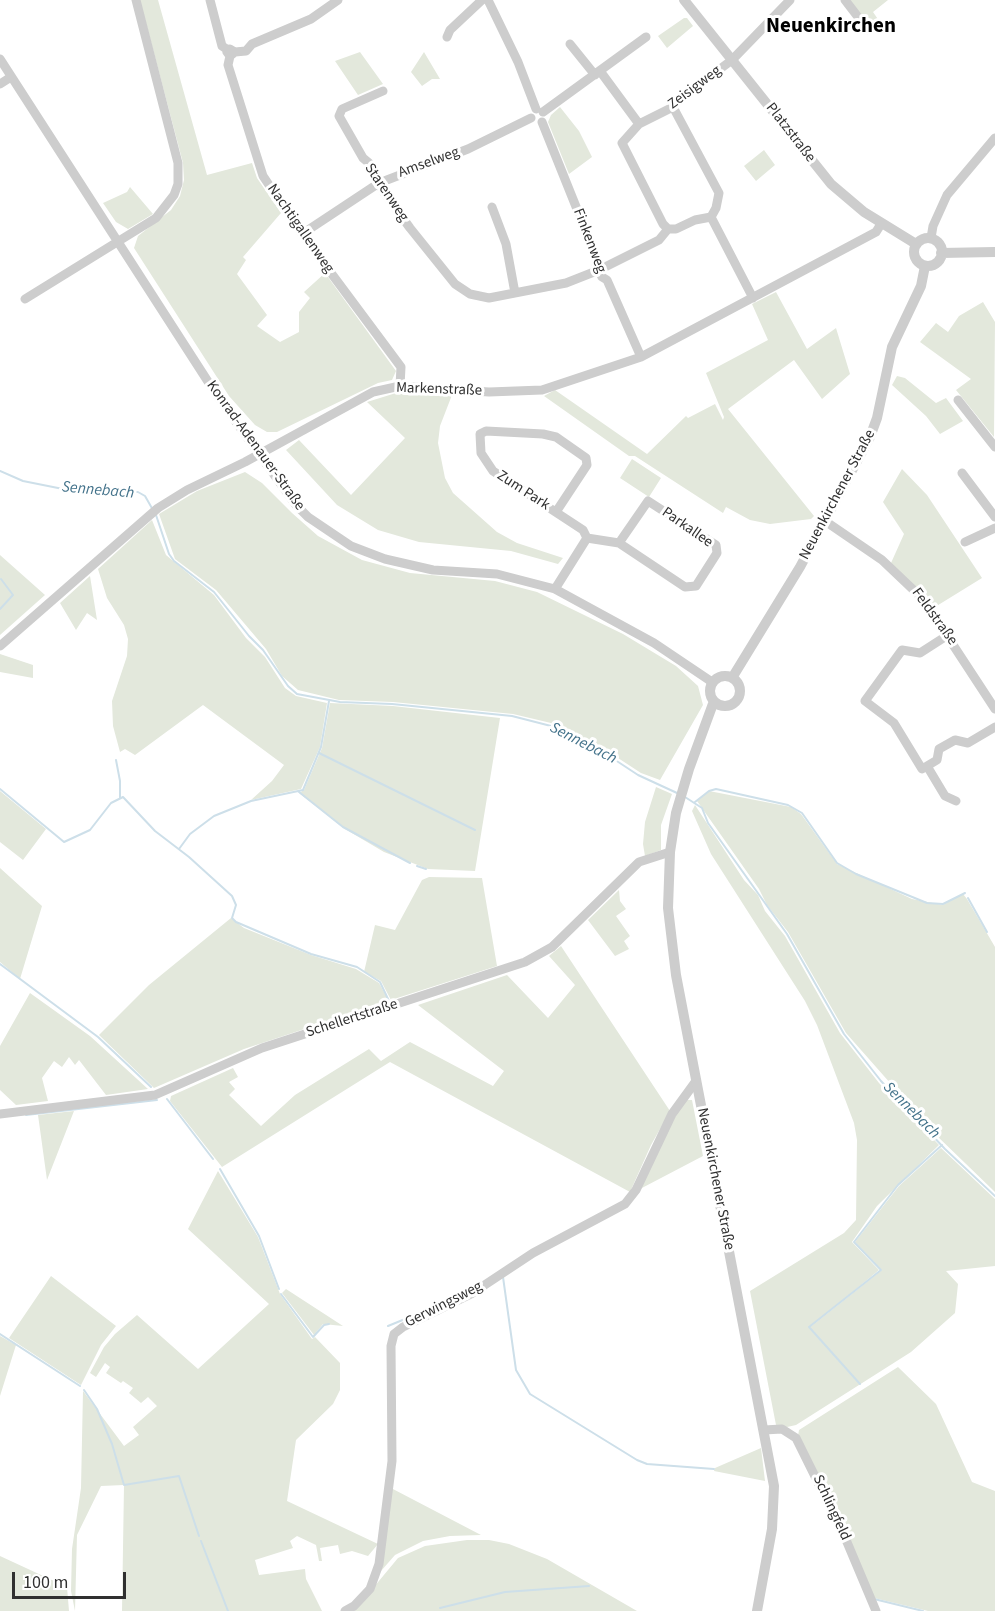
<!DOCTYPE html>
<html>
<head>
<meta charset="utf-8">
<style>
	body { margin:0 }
	#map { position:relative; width:995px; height:1611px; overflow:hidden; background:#fff; font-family:"Source Sans 3",sans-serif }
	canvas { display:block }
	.scale { position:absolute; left:12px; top:1572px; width:114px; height:27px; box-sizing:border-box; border:3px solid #303030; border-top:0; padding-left:8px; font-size:18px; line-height:21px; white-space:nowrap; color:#303030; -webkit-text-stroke:4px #fff; paint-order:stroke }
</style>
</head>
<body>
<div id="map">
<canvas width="995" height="1611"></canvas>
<div class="scale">100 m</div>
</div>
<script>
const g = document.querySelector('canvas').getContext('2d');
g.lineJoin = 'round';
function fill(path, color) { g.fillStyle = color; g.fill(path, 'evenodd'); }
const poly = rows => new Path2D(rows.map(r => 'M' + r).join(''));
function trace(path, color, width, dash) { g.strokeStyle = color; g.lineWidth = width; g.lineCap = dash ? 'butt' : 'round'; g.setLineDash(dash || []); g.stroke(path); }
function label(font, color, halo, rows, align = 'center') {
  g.font = font + ' "Source Sans 3",sans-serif'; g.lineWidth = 6; g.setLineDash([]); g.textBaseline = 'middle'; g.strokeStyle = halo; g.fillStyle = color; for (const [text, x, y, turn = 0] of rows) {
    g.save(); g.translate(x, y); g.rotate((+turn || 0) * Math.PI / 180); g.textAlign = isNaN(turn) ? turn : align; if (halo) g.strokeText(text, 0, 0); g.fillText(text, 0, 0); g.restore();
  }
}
fill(poly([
	[140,0,158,0,207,175,252,163,257,178,281,213,243,257,246,260,237,274,267,315,257,326,280,342,299,332,299,312,310,298,304,292,325,273,396,371,392,380,378,383,277,432,267,432,255,425,229,396,134,248,138,236,171,210,180,196,184,180,183,163],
	[849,0,888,0,873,12,882,25,870,26],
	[684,18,687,18,693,26,667,48,658,36],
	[360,52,383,84,358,95,335,61],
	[424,52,440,79,432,79,422,86,411,72],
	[560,107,579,131,592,157,569,174,548,122,551,115],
	[764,150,775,165,756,181,744,166],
	[130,187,153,214,128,229,116,222,103,203,127,192],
	[776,292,807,349,836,328,850,374,822,399,794,360,728,409,814,516,811,519,770,524,750,520,726,507,723,513,635,456,629,456,544,396,555,390,647,454,686,416,688,418,715,404,723,420,724,417,706,373,768,340,752,304],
	[983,302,995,322,994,437,956,390,971,379,920,342,936,323,948,332,959,316],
	[897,376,905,378,936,403,946,398,963,421,940,434,926,416,892,385],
	[396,393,452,395,440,426,438,443,445,478,453,493,497,532,517,543,563,558,558,564,511,551,419,542,378,530,337,505,286,450,299,440,351,495,405,438,367,402],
	[632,459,661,478,649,497,620,478],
	[902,469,927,495,982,578,935,607,891,563,904,534,883,502],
	[245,472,262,483,292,513,318,536,362,560,410,573,495,581,537,592,623,634,676,666,698,686,703,705,660,780,641,773,598,745,551,723,513,714,393,702,339,700,298,690,282,676,266,649,216,590,175,559,159,514,197,491],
	[152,520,166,555,214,595,246,638,265,657,285,688,296,696,327,703,320,747,301,789,251,800,272,781,284,765,203,705,135,755,125,749,120,752,113,726,112,701,127,656,128,639,124,625,107,598,98,569],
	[0,555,45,595,0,635],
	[90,576,97,620,87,613,76,630,60,603],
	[0,654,33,665,33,678,0,672],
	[330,703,393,706,500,718,475,871,428,869,384,852,345,829,299,793,304,790,322,748],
	[656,787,672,794,661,825,661,850,645,856,643,844,645,822],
	[0,791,46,829,23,860,0,842],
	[709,791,791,807,801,814,837,864,912,899,943,905,963,894,967,899,995,947,995,1192,936,1135,846,1033,788,932,767,905,759,889,697,801],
	[695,805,744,880,758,895,765,911,785,936,840,1033,879,1083,939,1145,877,1206,852,1242,879,1270,809,1328,882,1270,855,1242,899,1186,941,1148,995,1199,995,1266,946,1271,958,1284,955,1313,911,1352,796,1425,787,1427,776,1425,750,1291,844,1233,856,1220,857,1140,854,1123,817,1025,805,1001,711,854,692,811],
	[0,868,42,906,20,979,0,962],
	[429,877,482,878,497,966,391,1000,381,981,364,972,375,925,395,930,422,880],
	[619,890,620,901,626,909,616,916,630,936,624,941,629,949,615,956,588,920],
	[231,918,244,928,311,955,356,969,379,983,389,1001,244,1049,154,1088,99,1035,149,985],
	[561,946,670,1111,651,1145,630,1192,390,1062,222,1167,170,1101,171,1096,233,1068,238,1077,229,1082,235,1089,229,1095,261,1126,295,1095,369,1049,381,1061,410,1042,493,1086,504,1071,418,1005,507,975,548,1018,575,985,549,956],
	[30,993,90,1036,148,1089,106,1095,79,1060,75,1065,69,1057,62,1067,54,1061,42,1078,48,1101,16,1105,0,1090,0,1046],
	[687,1100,692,1100,703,1156,640,1189,676,1115],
	[74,1111,47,1180,38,1115],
	[218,1171,258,1237,280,1294,312,1339,315,1337,340,1363,340,1390,333,1404,296,1440,287,1501,378,1544,368,1556,352,1551,340,1554,338,1545,320,1548,322,1561,319,1561,316,1545,297,1536,290,1541,293,1548,255,1560,259,1575,305,1569,306,1579,322,1611,122,1611,124,1485,101,1486,77,1535,75,1611,71,1591,72,1549,81,1488,83,1391,124,1446,139,1435,133,1427,157,1406,148,1397,141,1403,129,1393,133,1388,123,1381,121,1383,106,1373,110,1367,105,1363,96,1377,90,1373,104,1347,115,1334,137,1315,198,1369,269,1304,188,1229],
	[51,1276,116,1326,101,1345,81,1385,9,1338],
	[286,1289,343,1326,323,1324,314,1335,282,1293],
	[0,1336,16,1345,0,1396],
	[898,1367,936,1404,972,1482,995,1491,995,1611,928,1611,874,1598,798,1436,799,1430],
	[761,1448,765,1481,714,1471,715,1468],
	[391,1488,481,1535,450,1536,423,1541,395,1555,381,1571],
	[467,1540,489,1540,509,1544,547,1559,637,1611,354,1611,398,1558,425,1546],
	[0,1556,67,1587,69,1611,0,1611]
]), '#e3e8dc');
trace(poly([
	[0,471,23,481,73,491,138,492,145,496,153,510],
	[156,515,169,554,174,561,214,592,249,636,263,650,288,686,297,694,340,702,392,704,512,716,551,726,597,748,638,775,677,793],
	[0,609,13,595,1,579],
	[319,753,475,830],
	[116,760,120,781,120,798],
	[0,789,64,842,90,830,111,803,123,797,155,831,189,857,232,896,236,905,232,918,236,922,311,954,357,967,380,982,389,1001],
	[299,792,343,827,410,863],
	[685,797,702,808,708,823,787,934,844,1034,881,1081,945,1149,995,1196],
	[695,802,709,791,716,789,788,805,802,813,837,863,856,874,927,903,943,904,965,893],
	[179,849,190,834,214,816,251,801,303,790,321,747,329,701],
	[417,866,426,869],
	[968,898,987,932],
	[0,964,98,1037,151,1087],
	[167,1099,213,1159],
	[26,1115,157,1100],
	[220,1169,259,1236,279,1289],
	[503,1277,516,1370,530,1394,637,1460,647,1464,714,1469],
	[281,1294,313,1337,324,1325,329,1324],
	[388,1326,427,1310],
	[0,1334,80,1386],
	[860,1384,809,1327,881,1270,854,1242,898,1185,942,1145],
	[84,1390,97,1409,112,1444,124,1485,179,1476,199,1536],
	[201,1541,228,1611],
	[874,1599,923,1611],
	[440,1608,505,1592,589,1586]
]), '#cddfe9', 2);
trace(poly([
	[210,0,222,46,228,50],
	[488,0,518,62,536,109],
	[845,0,868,30],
	[447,37,450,30,482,0],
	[570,44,595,75],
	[235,52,230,49,227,52,230,56,235,52,246,51,252,44,311,19,338,0],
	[230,56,228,65,263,176,302,234,401,367,400,386],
	[0,59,216,394,296,505,308,517,351,546,385,559,433,570,497,574,555,589,654,643,712,682],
	[600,71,639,124],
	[0,84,11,77],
	[383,91,342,109,339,116,363,158,369,163,383,191,410,228,455,284,470,294,489,298,566,283,599,270,659,240,668,229],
	[673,107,719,193,716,208,711,217,753,298],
	[543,112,646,37],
	[542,122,597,259,596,264,602,277,607,280,641,357],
	[492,207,506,244,515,293],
	[711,217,695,220,676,229,668,229,663,224,622,143,639,124,673,107,680,99,732,60,790,0],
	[302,234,379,183,468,149,531,118],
	[931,238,933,226,947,195,995,138],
	[25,299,156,218,174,195,178,184,178,163,136,0],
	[958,400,995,447],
	[962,473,995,517],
	[556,512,587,465,586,458,556,437,543,434,486,431,480,434,481,453,493,471,583,530,587,538],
	[825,521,882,560,923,599,995,709],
	[587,538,619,543,685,587,696,586,717,553,716,545,648,501,619,543],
	[965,542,995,528],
	[555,589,587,538],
	[948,635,920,653,902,650,865,701,894,723,922,769,937,760,939,749,955,740,968,743,995,727],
	[0,646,158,508,187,490,245,462,373,392,400,386,489,392,542,390,641,357,876,232,881,224],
	[927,766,945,796,956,801],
	[0,1114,155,1095,262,1048,525,962,552,947,639,862,670,852],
	[764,1430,782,1429,796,1438,844,1535,876,1611],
	[345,1611,354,1606,370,1589,379,1564,392,1461,391,1346,394,1334,403,1327,471,1294,533,1253,625,1204,636,1190,672,1114,696,1081]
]), '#cdcdcd', 9);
trace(poly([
	[684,0,831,184,864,212,916,244],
	'914 252a14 14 0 1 1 28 0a14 14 0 1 1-28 0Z',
	[941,253,995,252],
	'710 691a15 15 0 1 1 30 0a15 15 0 1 1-30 0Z',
	[732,678,800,567,870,437,877,418,892,347,921,286,925,266],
	[714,701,689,769,676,813,670,852,668,908,676,975,774,1486,772,1529,757,1611]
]), '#cdcdcd', 10);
label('15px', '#303030', '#fff', [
	["Zeisigweg",695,88,-37],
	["Platzstraße",790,133,52],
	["Amselweg",429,163,-20],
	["Starenweg",386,193,56],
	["Nachtigallenweg",300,229,55],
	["Finkenweg",589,241,69],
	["Markenstraße",439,390,2],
	["Konrad-Adenauer-Straße",255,446,54],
	["Zum Park",523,491,33],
	["Neuenkirchener Straße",838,495,-62],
	["Parkallee",687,528,35],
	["Feldstraße",934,617,54],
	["Schellertstraße",352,1019,-18],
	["Neuenkirchener Straße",715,1179,79],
	["Gerwingsweg",444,1305,-27],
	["Schlingfeld",831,1508,65]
]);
label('italic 16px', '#44738b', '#fff', [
	["Sennebach",98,491,5],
	["Sennebach",583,744,27],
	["Sennebach",911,1111,45]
]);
label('bold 21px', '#000', '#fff', [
	["Neuenkirchen",831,27]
]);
</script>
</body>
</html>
